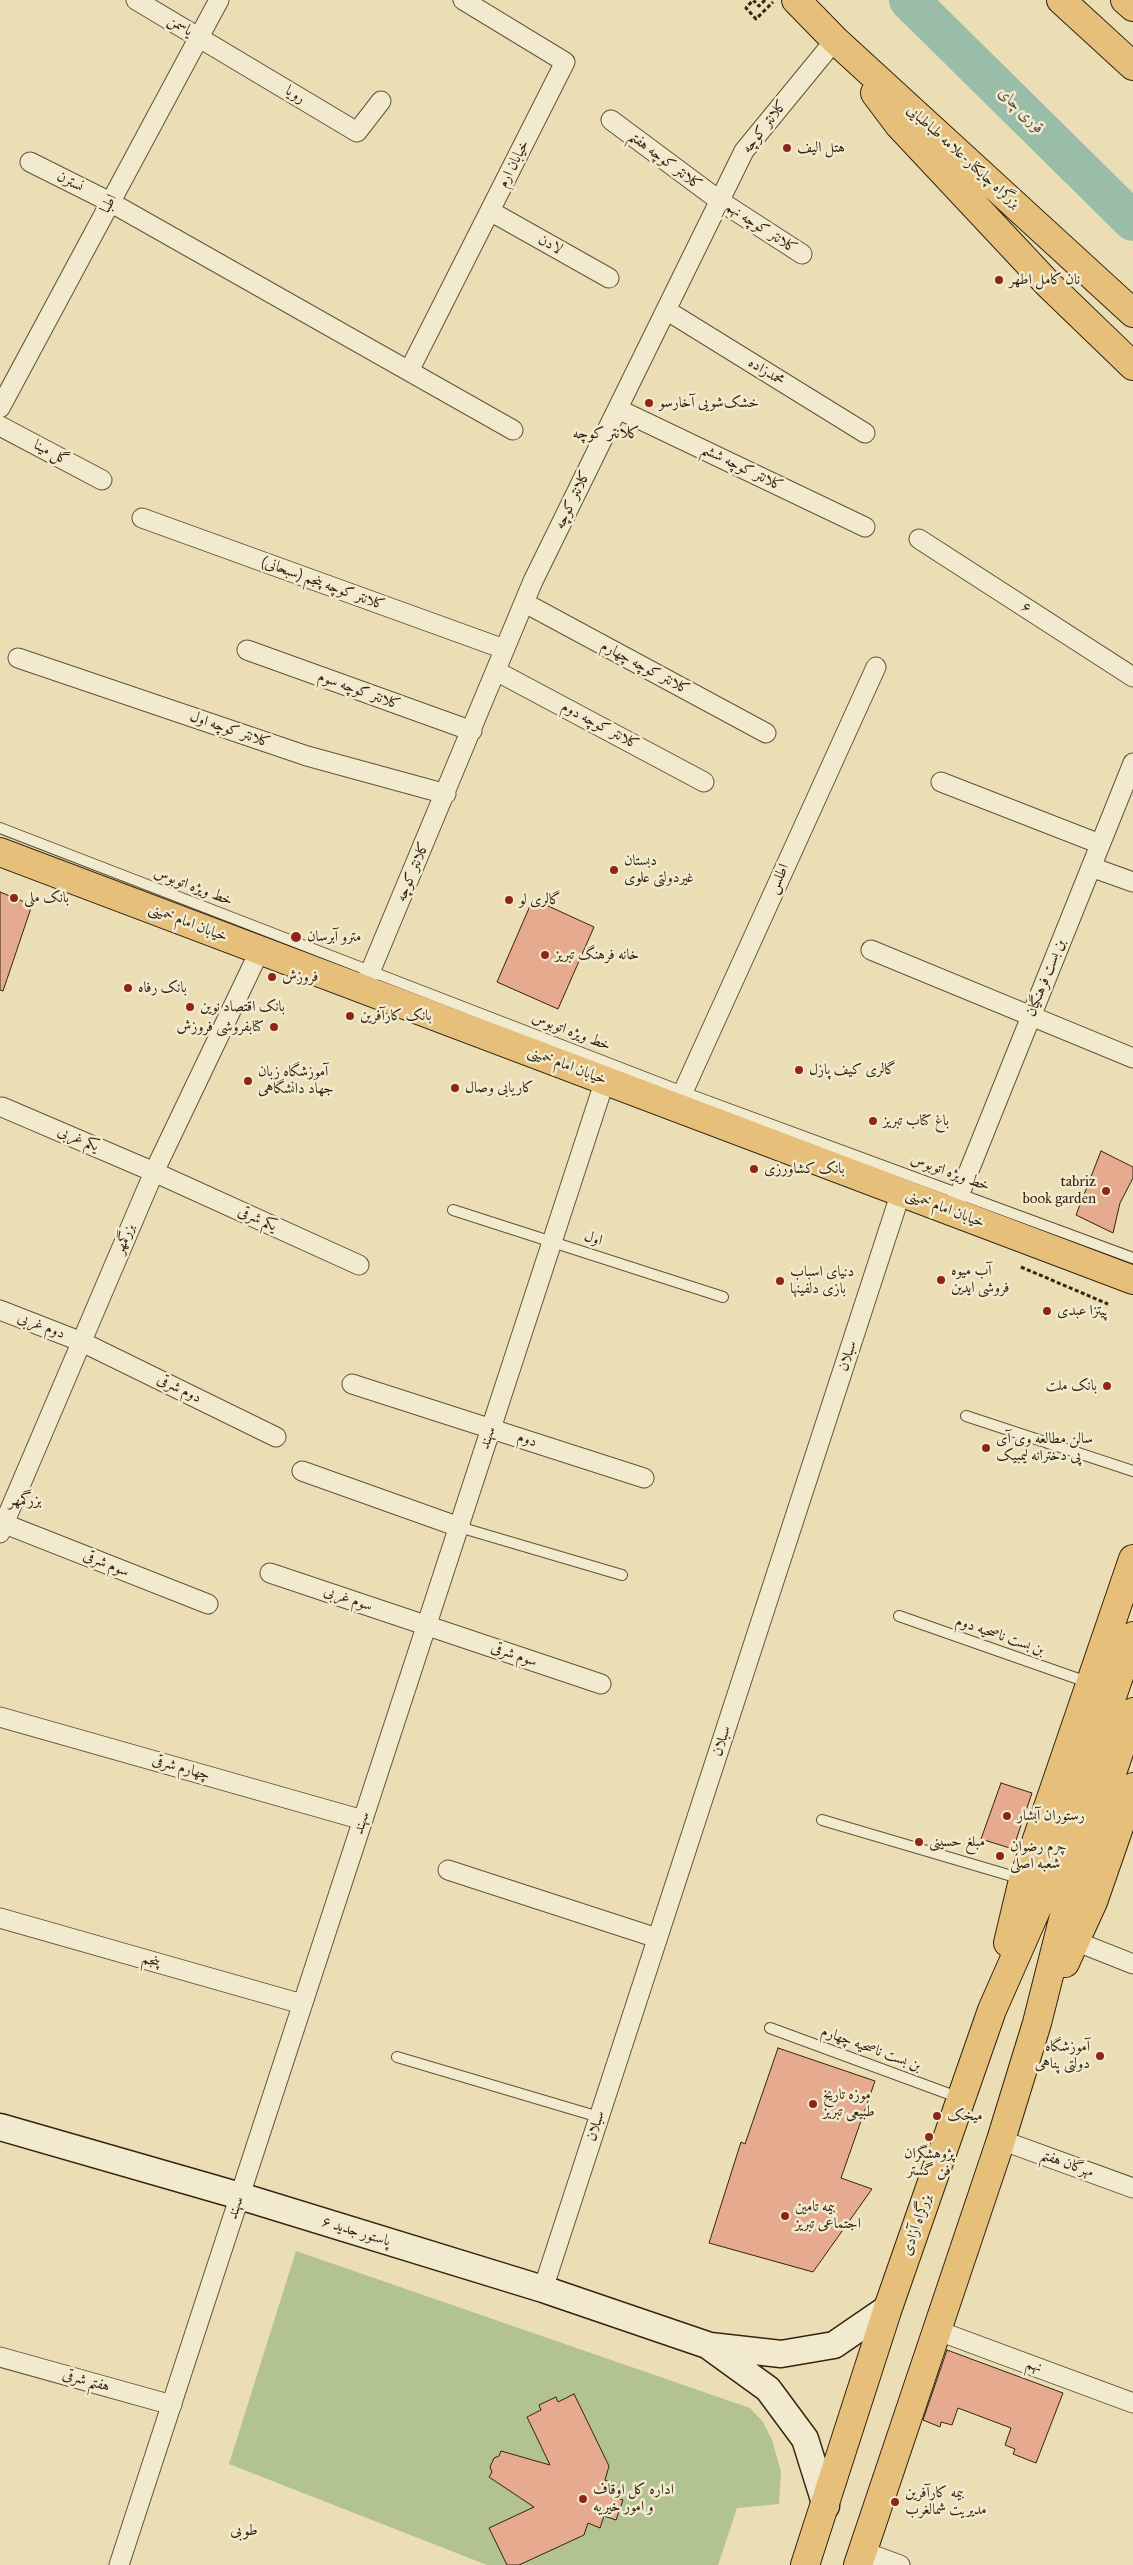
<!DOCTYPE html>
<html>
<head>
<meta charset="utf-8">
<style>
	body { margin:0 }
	canvas { display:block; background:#ebdeb5 }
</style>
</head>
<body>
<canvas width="1133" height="2565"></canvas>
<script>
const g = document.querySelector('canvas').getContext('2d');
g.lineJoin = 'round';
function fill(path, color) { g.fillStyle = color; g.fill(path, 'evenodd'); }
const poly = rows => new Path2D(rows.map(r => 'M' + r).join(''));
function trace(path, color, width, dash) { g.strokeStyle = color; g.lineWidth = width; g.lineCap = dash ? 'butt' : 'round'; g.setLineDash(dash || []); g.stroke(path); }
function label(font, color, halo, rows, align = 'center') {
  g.font = font + ' "IM FELL Great Primer",Amiri,serif'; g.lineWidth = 5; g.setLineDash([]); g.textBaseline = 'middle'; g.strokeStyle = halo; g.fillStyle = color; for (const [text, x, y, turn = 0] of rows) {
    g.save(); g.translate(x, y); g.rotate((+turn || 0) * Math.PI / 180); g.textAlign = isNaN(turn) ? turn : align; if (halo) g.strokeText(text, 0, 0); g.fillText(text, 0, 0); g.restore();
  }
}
fill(poly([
	[296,2251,750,2408,763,2422,772,2440,781,2472,779,2504,737,2508,718,2565,487,2565,229,2464]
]), '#b2c291');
trace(poly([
	[909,0,1133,221]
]), '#99bda8', 40);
const building = poly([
	[0,892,32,905,3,991,0,990,0,892],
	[533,899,594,927,558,1009,497,982,533,899],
	[1101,1151,1133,1167,1133,1178,1120,1203,1113,1233,1076,1215,1101,1151],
	[1001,1783,1032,1793,1013,1849,981,1839,1001,1783],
	[778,2048,875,2081,841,2178,872,2189,813,2272,709,2243,741,2142,745,2144,778,2048],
	[947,2350,1063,2393,1036,2463,1013,2454,1015,2449,1005,2445,1011,2428,958,2408,952,2425,941,2422,940,2427,923,2420,947,2350],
	[574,2394,609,2466,605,2480,615,2484,611,2496,623,2500,616,2520,604,2516,600,2528,588,2523,584,2535,519,2565,507,2565,489,2528,534,2507,489,2477,492,2472,490,2467,494,2458,499,2456,501,2451,550,2465,527,2417,541,2410,539,2405,556,2397,558,2402,574,2394]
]);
fill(building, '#e6ab8e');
trace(building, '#342410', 1);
const lane = poly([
	[0,828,683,1092,1133,1258],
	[453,1210,723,1297],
	[966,1416,1133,1471],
	[459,1527,622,1575],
	[899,1616,1090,1683],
	[822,1820,1022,1879],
	[770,2028,960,2098],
	[397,2057,599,2117]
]);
const street = poly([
	[136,0,357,132,381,101],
	[611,120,720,201,802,254],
	[30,162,110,202,513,430],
	[490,211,609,278],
	[666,310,865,433],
	[409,371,565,62,463,0],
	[0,408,219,0],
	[618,409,865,527],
	[0,426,102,480],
	[142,518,504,649],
	[919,539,1133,677],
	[525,603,766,733],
	[247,650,472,731],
	[18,658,307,756,446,794],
	[496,671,704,782],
	[941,782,1100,844],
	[1091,867,1133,882],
	[871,950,1133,1058],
	[363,989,533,581,744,151,835,40],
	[673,1106,683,1092,876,667],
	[2,1107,154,1172,359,1265],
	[948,1210,960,1193,1133,763],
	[0,1310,82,1342,276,1437],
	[352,1384,644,1478],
	[302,1471,459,1527],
	[0,1522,208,1604],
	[0,1533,154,1172,260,950],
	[270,1573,601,1684],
	[0,1717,363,1820],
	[448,1870,657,1938],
	[0,1918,302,2004],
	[1075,1941,1133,1964],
	[1001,2140,1133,2188],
	[543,2289,901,1192],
	[936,2330,1133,2403],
	[0,2357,172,2405],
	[862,2551,900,2565],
	[119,2565,605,1080]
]);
const secondary = poly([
	[0,2127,240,2196,543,2289,710,2346,781,2354,834,2345,888,2308],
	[710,2347,768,2389,805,2439,826,2506]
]);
const primary = poly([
	[0,852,1133,1280]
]);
const highway = poly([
	[796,0,835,40,1133,313],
	[1061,0,1133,66],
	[1125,0,1133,7],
	[875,93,899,125,1048,284,1133,366],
	[1008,1943,1023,1880,1133,1559],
	[1065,1963,1093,1902,1133,1787],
	[805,2565,888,2308,992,2010,1044,1892,1133,1636],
	[858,2565,1001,2140,1037,2023,1068,1900,1133,1712]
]);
trace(lane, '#625239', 12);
trace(street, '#625239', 21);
trace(secondary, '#342410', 29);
trace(primary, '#342410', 30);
trace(highway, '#342410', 30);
trace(poly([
	[765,0,759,6,753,0,746,8,756,19,773,2],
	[1021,1267,1108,1304]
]), '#342410', 3, [4, 2.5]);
trace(lane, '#f2eacf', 10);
trace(street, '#f2eacf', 19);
trace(secondary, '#f2eacf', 26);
trace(primary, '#e6bf7a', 28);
trace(highway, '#e6bf7a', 28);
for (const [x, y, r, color] of [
	[787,148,5,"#8f2418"],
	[999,280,5,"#8f2418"],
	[649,403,5,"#8f2418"],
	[614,870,5,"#8f2418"],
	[14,898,5,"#8f2418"],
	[509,900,5,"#8f2418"],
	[296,937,6,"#8f2418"],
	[545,955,5,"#8f2418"],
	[272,977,5,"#8f2418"],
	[128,988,5,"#8f2418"],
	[190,1007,5,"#8f2418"],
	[350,1016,5,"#8f2418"],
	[274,1027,5,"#8f2418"],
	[799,1070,5,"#8f2418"],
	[248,1081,5,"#8f2418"],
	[455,1088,5,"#8f2418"],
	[873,1121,5,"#8f2418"],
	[754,1169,5,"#8f2418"],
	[1106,1191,5,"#8f2418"],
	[941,1280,5,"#8f2418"],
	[780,1281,5,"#8f2418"],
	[1047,1311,5,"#8f2418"],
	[1107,1386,5,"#8f2418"],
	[986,1448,5,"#8f2418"],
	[1007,1816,5,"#8f2418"],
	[919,1842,5,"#8f2418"],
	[1000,1856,5,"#8f2418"],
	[1100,2056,5,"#8f2418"],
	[813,2104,5,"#8f2418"],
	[937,2116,5,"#8f2418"],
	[929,2137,5,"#8f2418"],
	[785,2216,5,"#8f2418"],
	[583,2499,5,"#8f2418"],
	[895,2502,5,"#8f2418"]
]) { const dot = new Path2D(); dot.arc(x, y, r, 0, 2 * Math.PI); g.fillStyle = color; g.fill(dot); trace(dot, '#f2eacf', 2); }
label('15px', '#342410', '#f2eacf', [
	["یاسمن",180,26,31],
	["رویا",295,95,31],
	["کلانتر کوچه",765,127,-52],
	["بزرگراه چایکنار-علامه طباطبایی",963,157,42],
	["کلانتر کوچه هفتم",665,161,37],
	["خیابان ارم",514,164,-63],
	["نسترن",70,182,27],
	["اطبا",109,204,-62],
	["کلانتر کوچه نهم",761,228,33],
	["لادن",550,245,29],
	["محمدزاده",766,372,32],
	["گل مینا",51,453,28],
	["کلانتر کوچه ششم",742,468,26],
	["کلانتر کوچه",573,500,-64],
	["کلانتر کوچه پنجم (سبحانی)",323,584,20],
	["۶",1026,608,33],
	["کلانتر کوچه چهارم",645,668,28],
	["کلانتر کوچه سوم",359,691,20],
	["کلانتر کوچه دوم",600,726,28],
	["کلانتر کوچه اول",230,730,19],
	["کلانتر کوچه",413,872,-67],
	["اطلس",779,879,-66],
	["خط ویژه اتوبوس",193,887,21],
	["خیابان امام خمینی",188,923,21],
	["بن بست فرهنگیان",1046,978,-68],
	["خط ویژه اتوبوس",571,1032,21],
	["خیابان امام خمینی",567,1066,21],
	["یکم غربی",78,1139,23],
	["خط ویژه اتوبوس",950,1173,20],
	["خیابان امام خمینی",945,1209,21],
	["یکم شرقی",257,1219,24],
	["بزرگمهر",125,1239,-67],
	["اول",593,1239,18],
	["دوم غربی",41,1326,21],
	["سبلان",848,1356,-72],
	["دوم شرقی",179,1389,26],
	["سهند",488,1438,-72],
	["دوم",527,1440,18],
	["سوم شرقی",106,1564,22],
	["سوم غربی",348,1599,19],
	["بن بست ناصحیه دوم",1000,1636,19],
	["سوم شرقی",514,1655,19],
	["سبلان",722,1741,-72],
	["چهارم شرقی",181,1768,16],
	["سهند",362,1823,-72],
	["پنجم",151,1961,16],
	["بن بست ناصحیه چهارم",871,2049,20],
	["سبلان",596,2126,-72],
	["مهرگان هفتم",1067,2164,20],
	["سهند",236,2208,-72],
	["بزرگراه آزادی",917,2225,-71],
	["پاستور جدید ۶",356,2232,17],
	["نهم",1034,2366,20],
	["هفتم شرقی",86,2381,16]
]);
label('15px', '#342410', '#f2eacf', [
	["هتل الیف",797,148],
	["نان کامل اطهر",1009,280],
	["خشک‌شویی آخارسو",659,403],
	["دبستان",624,861],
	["غیردولتی علوی",624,878],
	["بانک ملی",24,898],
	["گالری لو",519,900],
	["مترو آبرسان",307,937],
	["خانه فرهنگ تبریز",555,955],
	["فروزش",282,977],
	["بانک رفاه",138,988],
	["بانک اقتصاد نوین",200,1007],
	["بانک کارآفرین",360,1016],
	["کتابفروشی فروزش",264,1027,"right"],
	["گالری کیف پازل",809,1070],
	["آموزشگاه زبان",258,1072],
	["جهاد دانشگاهی",258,1089],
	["کاریابی وصال",465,1088],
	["باغ کتاب تبریز",883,1121],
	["بانک کشاورزی",764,1169],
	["tabriz",1096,1182,"right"],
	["book garden",1096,1199,"right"],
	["آب میوه",951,1271],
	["فروشی ایدین",951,1288],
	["دنیای اسباب",790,1272],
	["بازی دلفینها",790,1289],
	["پیتزا عبدی",1057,1311],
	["بانک ملت",1097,1386,"right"],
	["سالن مطالعه وی آی",996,1439],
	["پی دخترانه لیمبیک",996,1456],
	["رستوران آبشار",1017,1816],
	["مبلغ حسینی",929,1842],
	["چرم رضوان",1010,1847],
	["شعبه اصلی",1010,1864],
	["آموزشگاه",1090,2047,"right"],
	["دولتی پناهی",1090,2064,"right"],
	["موزه تاریخ",823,2095],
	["طبیعی تبریز",823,2112],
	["میخک",947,2116],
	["پژوهشگران",929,2154,"center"],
	["فن گستر",929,2171,"center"],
	["بیمه تامین",795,2207],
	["اجتماعی تبریز",795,2224],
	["اداره کل اوقاف",593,2490],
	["و امور خیریه",593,2507],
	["بیمه کارآفرین",905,2493],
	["مدیریت شمالغرب",905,2510]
], 'left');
label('italic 16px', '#52523e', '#f2eacf', [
	["قوری چای",1021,111,45]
]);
label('16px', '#342410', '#f2eacf', [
	["کلانتر کوچه",606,434],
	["بزرگمهر",25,1501],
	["طوبی",244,2531]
]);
</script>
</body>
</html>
